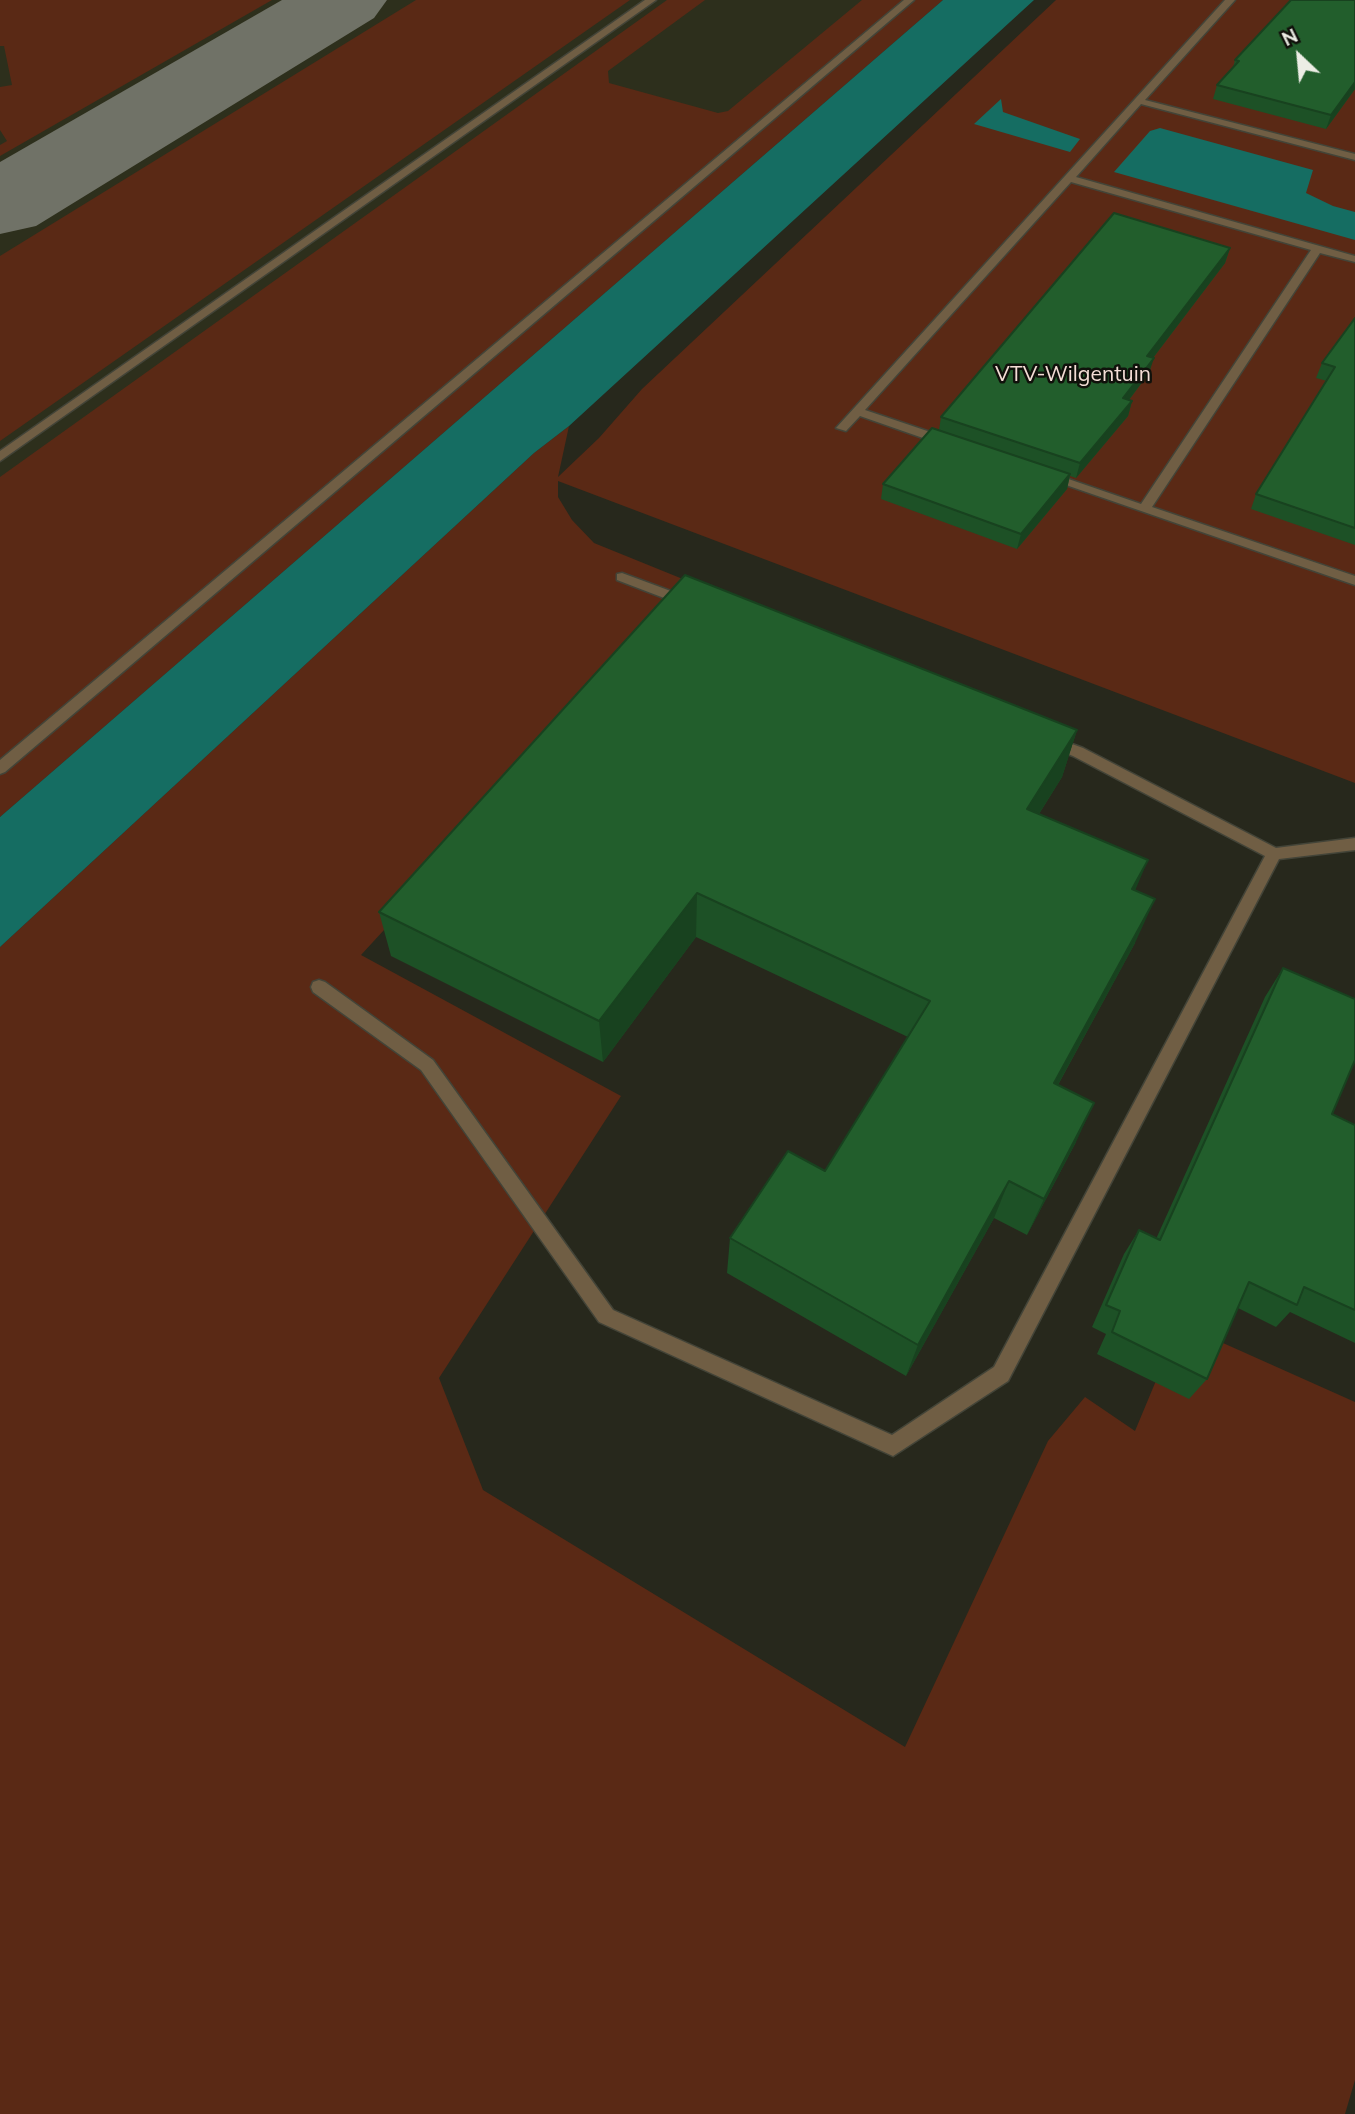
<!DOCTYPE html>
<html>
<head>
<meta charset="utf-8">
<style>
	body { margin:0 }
	#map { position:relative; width:1355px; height:2114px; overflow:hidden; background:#27281c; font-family:Mulish,sans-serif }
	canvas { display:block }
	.north { position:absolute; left:1264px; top:21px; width:70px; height:70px; -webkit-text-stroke:5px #10110b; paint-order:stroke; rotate:334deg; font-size:19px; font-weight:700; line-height:28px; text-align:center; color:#ecede5 }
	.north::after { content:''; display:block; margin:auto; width:24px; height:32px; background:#ecede5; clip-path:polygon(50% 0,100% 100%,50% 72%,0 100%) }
</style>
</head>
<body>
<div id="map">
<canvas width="1355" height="2114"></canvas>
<div class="north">N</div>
</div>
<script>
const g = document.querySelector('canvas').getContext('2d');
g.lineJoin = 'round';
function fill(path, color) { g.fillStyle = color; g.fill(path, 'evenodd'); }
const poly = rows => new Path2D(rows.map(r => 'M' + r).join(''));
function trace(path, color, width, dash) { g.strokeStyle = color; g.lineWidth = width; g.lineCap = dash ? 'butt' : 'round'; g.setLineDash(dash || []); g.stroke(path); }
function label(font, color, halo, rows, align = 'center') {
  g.font = font + ' Mulish,sans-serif'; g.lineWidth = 5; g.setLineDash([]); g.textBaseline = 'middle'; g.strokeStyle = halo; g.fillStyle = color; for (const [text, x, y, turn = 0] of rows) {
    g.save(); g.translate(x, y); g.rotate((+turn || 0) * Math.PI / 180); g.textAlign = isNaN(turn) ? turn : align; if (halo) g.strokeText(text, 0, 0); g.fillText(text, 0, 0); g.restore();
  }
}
fill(poly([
	[0,0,927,0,0,743]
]), '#2d2f1c');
fill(poly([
	[0,0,272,0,0,156,0,145,7,141,0,130,0,87,12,85,4,46,0,46],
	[416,0,630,0,0,441,0,256],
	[667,0,705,0,608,71,609,83,718,113,728,111,862,0,943,0,0,817,0,477],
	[1056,0,1355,0,1355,783,558,481,558,497,572,520,594,543,700,586,361,955,621,1096,439,1378,483,1490,905,1747,1048,1441,1085,1397,1135,1431,1168,1352,1199,1369,1223,1343,1355,1402,1355,2080,1345,2114,0,2114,0,947,534,453,569,426,558,477,599,438,642,389]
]), '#5a2915');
fill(poly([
	[943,0,1034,0,569,426,534,453,0,947,0,817],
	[1001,99,1003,112,1080,139,1070,152,974,124],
	[1160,128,1313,170,1306,193,1333,206,1355,212,1355,240,1114,172,1150,131]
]), '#156d62');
fill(poly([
	[282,0,387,0,374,18,36,226,0,234,0,162,282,0]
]), '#707267');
const lane = poly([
	[645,0,656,0,0,461,0,451,645,0],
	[904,0,914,0,5,772,0,774,0,760,904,0],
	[1225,0,1235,0,1145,100,1355,154,1355,160,1141,104,1076,177,1355,256,1355,262,1320,253,1152,507,1355,576,1355,585,1040,476,1041,473,1051,473,1141,504,1311,250,1071,182,865,410,951,439,951,445,943,445,860,416,846,431,836,428,1225,0],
	[622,573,695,600,697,603,690,608,685,606,617,580,617,574,622,573],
	[1050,736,1083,748,1276,848,1355,838,1355,850,1279,859,1008,1381,893,1456,599,1322,421,1070,313,992,311,987,313,982,319,980,325,982,433,1060,613,1310,892,1435,994,1367,1265,856,1073,756,1045,745,1043,741,1045,737,1050,736]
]);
trace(lane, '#434438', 3);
fill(lane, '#705e44');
fill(poly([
	[1355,0,1355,89,1326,129,1213,99,1217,85,1233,68,1235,60],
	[1230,248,1225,263,1153,358,1149,373,1129,400,1132,401,1128,416,1076,478,1070,476,1067,489,1017,549,881,499,883,484,939,430,941,417],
	[1355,318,1355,545,1251,509,1256,494,1327,381,1316,378,1322,363],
	[1077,730,1062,777,1039,814,1135,891,1135,943,1058,1085,1076,1142,1027,1235,994,1218,906,1376,727,1273,730,1238,825,1171,908,1037,696,937,603,1062,391,956,379,912],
	[1283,968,1332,1114,1355,1125,1355,1343,1290,1312,1276,1327,1238,1308,1207,1379,1189,1399,1097,1354,1106,1334,1092,1327,1124,1254,1139,1230,1156,1239,1265,997]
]), '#1d5126');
fill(poly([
	[1355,82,1355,89,1326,129,1331,115],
	[1230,248,1225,263,1143,371,1147,356],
	[1154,358,1149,373,1119,413,1123,398],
	[1132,401,1128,416,1076,478,1080,463],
	[1070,474,1067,489,1017,549,1021,534],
	[1077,730,1062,777,1013,855,1027,809],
	[1148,860,1129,905,1132,889],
	[697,893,696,937,603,1062,599,1021],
	[1155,899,1135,943,1037,1123,1054,1083],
	[1094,1103,1076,1142,1027,1235,1044,1199],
	[1009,1181,994,1218,906,1376,918,1345]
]), '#18421f');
const building = poly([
	[1291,0,1355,0,1355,82,1331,115,1217,85,1239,61,1235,60,1291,0],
	[1114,213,1230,248,1147,356,1154,358,1123,398,1132,401,1080,463,941,417,1114,213],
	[1355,318,1355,528,1256,494,1335,367,1322,363,1355,318],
	[932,428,1070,474,1021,534,883,484,932,428],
	[685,575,1077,730,1027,809,1148,860,1132,889,1155,899,1054,1083,1094,1103,1044,1199,1009,1181,918,1345,730,1238,788,1151,825,1171,930,1001,697,893,599,1021,379,912,685,575],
	[1283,968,1355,999,1355,1060,1332,1114,1355,1125,1355,1310,1304,1287,1297,1305,1249,1282,1207,1379,1112,1332,1120,1311,1106,1305,1139,1230,1160,1240,1283,968]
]);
fill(building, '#225e2c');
trace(building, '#18421f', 2);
label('21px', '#f4ded6', '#10110b', [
	["VTV-Wilgentuin",1073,375]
]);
</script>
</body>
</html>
